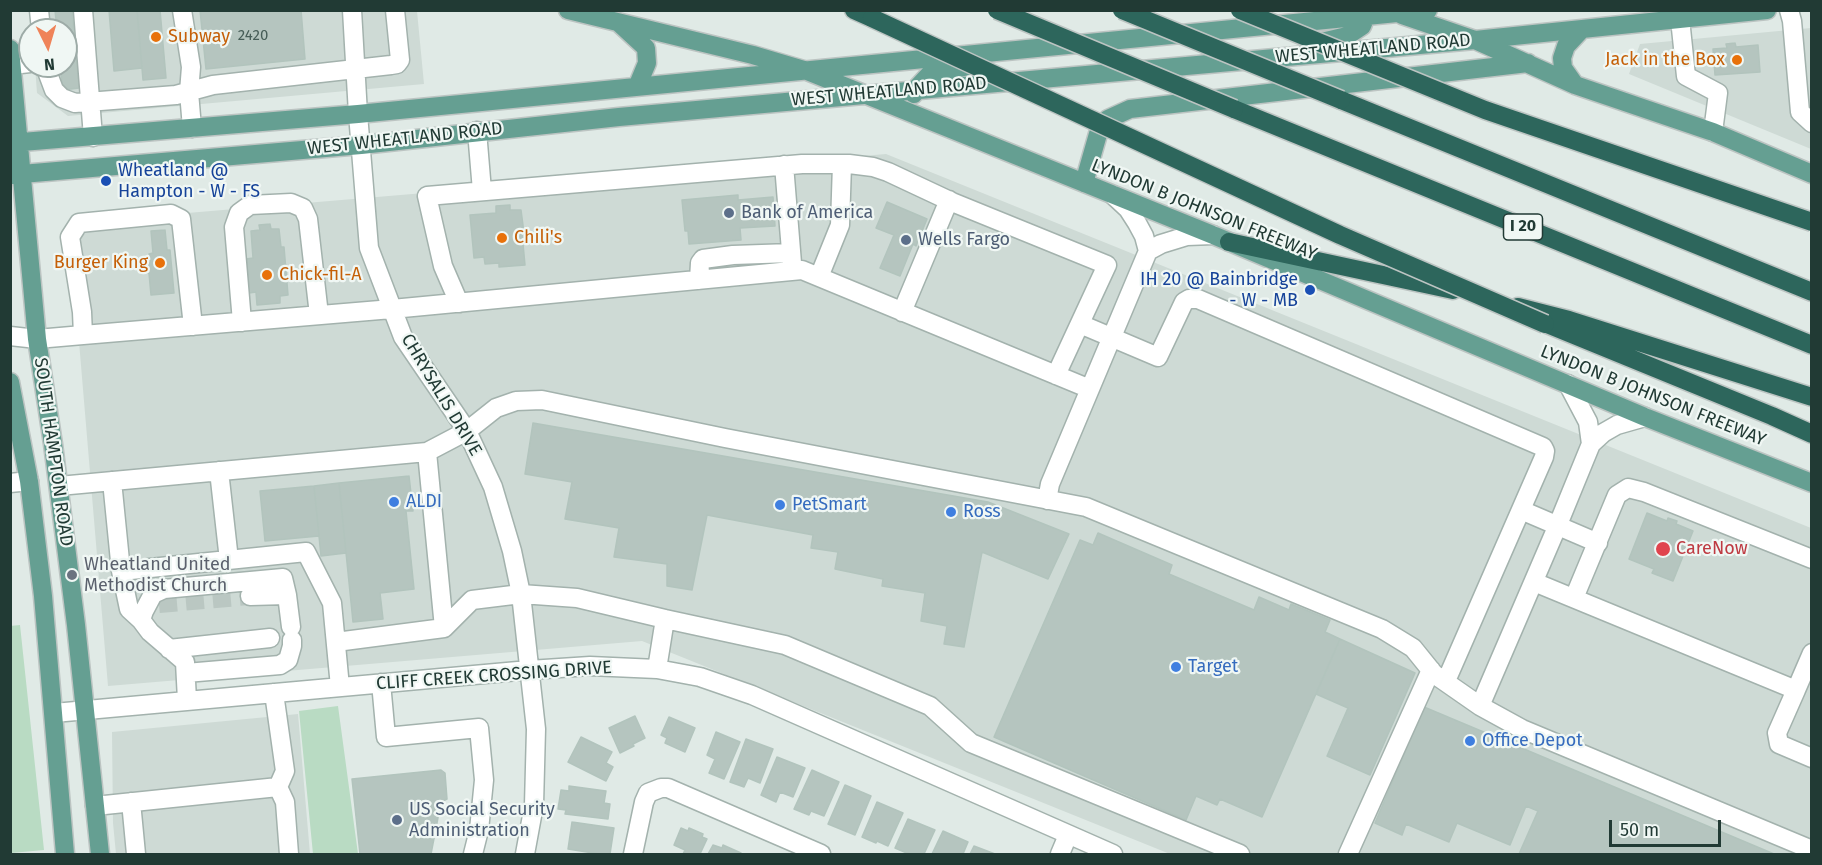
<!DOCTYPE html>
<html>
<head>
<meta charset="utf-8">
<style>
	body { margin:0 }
	#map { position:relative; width:1822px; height:865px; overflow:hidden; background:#e0eae6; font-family:"Fira Sans",sans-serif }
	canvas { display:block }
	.frame { position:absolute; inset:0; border:12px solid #213a34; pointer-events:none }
	.north { position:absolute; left:18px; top:18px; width:60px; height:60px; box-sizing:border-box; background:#f0f7f4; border:2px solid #9daba7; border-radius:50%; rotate:175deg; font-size:16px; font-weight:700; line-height:24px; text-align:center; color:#213a34 }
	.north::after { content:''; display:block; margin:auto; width:21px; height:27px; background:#ef8359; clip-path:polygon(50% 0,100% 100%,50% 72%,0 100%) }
	.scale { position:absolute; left:1609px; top:820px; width:112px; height:27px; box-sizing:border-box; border:3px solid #213a34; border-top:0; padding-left:8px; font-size:18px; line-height:21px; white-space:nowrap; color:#213a34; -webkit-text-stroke:4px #f0f7f4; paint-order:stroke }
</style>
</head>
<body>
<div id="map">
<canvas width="1822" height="865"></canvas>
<div class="frame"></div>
<div class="north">N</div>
<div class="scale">50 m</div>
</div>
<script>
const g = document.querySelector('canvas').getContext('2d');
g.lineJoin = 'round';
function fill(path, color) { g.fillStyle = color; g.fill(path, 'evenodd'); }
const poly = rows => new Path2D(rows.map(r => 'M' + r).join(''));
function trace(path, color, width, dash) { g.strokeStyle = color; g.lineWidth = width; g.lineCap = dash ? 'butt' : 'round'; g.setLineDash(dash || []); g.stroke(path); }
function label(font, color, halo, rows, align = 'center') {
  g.font = font + ' "Fira Sans",sans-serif'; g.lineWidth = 4.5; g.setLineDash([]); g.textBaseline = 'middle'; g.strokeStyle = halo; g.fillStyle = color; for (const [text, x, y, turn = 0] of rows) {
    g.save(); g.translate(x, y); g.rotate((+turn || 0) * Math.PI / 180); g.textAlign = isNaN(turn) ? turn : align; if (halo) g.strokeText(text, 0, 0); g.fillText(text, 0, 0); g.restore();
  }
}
fill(poly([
	[30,11,417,11,424,84,68,116,37,93,35,66,66,66,66,30,32,30],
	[1811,28,1811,149,1629,74,1640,44],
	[886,154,1811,528,1811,854,1170,854,642,641,108,686,69,223],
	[298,714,310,854,116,854,113,823,112,732]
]), '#cedad5');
fill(poly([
	[20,625,44,850,11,853,10,626],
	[338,706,358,854,313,854,299,711]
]), '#b9dbc3');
const building = poly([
	[55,10,72,10,79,88,63,90,60,66,66,66,66,30,57,30,55,10],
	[109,10,137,10,142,68,114,71,109,10],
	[137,10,160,10,166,78,143,80,137,10],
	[200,10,301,10,305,59,206,69,200,10],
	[1735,43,1736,47,1758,45,1760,72,1715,75,1713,49,1727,48,1726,44,1735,43],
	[738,195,738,200,773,197,775,226,740,228,741,240,689,244,688,231,685,231,682,200,738,195],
	[887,202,927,219,916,246,913,244,900,276,880,268,894,235,876,228,887,202],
	[510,205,510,210,521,210,524,233,531,232,532,244,523,244,525,265,499,267,499,263,485,264,484,257,474,258,470,215,496,213,496,206,510,205],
	[270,224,271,229,279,229,281,247,284,247,288,295,280,296,280,303,257,305,256,292,249,293,246,259,253,258,251,231,260,230,259,225,270,224],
	[165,230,167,250,170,250,174,293,151,295,149,273,147,273,146,264,150,262,149,254,153,253,151,231,165,230],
	[533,423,988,502,1069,534,1048,579,982,552,964,647,944,644,947,626,921,621,925,593,882,586,883,579,835,569,838,552,811,548,813,535,707,515,692,590,667,586,667,564,614,557,619,528,565,519,572,482,525,474,533,423],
	[409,476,413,511,406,511,414,589,380,593,383,619,353,622,339,483,409,476],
	[339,483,346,553,321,556,314,486,339,483],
	[314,486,319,536,265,541,260,491,314,486],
	[1647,513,1667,521,1668,518,1677,521,1676,524,1693,531,1673,581,1652,573,1654,569,1629,559,1647,513],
	[1098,533,1172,565,1169,574,1254,610,1259,597,1289,610,1291,604,1330,620,1325,632,1340,639,1262,817,1220,799,1217,805,1196,796,1186,820,994,737,1080,540,1093,545,1098,533],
	[1340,639,1415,673,1370,775,1327,756,1348,708,1316,694,1340,639],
	[1424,707,1774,854,1519,854,1538,811,1526,806,1510,845,1457,823,1449,842,1406,824,1402,835,1375,823,1424,707],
	[635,716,645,738,633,744,634,746,620,753,609,728,635,716],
	[669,717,695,728,685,752,665,743,667,738,661,735,669,717],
	[716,732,740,742,724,779,709,773,715,759,707,755,716,732],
	[581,737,612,752,606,763,613,767,606,781,568,762,581,737],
	[746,739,773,749,760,783,748,778,744,787,730,782,746,739],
	[777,757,805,768,793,797,780,792,776,802,761,795,777,757],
	[441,770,445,773,447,799,441,802,431,854,360,854,352,779,441,770],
	[812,770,839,782,824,816,811,811,809,815,794,809,812,770],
	[845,785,871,796,855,835,828,824,845,785],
	[569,786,606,791,604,803,610,804,608,819,565,814,566,810,558,809,561,790,569,791,569,786],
	[877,802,903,813,888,846,877,841,876,843,862,837,877,802],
	[908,819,935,830,924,854,909,854,895,848,908,819],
	[572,822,614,828,610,854,599,854,568,849,572,822],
	[681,828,688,831,689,828,703,834,702,837,707,839,700,854,683,854,685,850,674,845,681,828],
	[943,831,968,842,963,854,932,854,943,831],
	[713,845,722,848,723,845,741,853,708,854,713,845],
	[974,846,995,854,970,854,974,846]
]);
fill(building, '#b5c5bf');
trace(building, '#b2c4bd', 1.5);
trace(poly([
	[159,604,250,596]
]), '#bac7c2', 18, [18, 9]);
const minor = poly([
	[39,10,41,30],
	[83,10,93,137],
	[182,10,191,67,189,92,192,128],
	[352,10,358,114,369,248,403,337,467,431,493,487,512,551,521,594,536,729,534,805,525,854],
	[1789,10,1792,21,1800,112,1812,123],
	[1680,19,1686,76,1718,93,1713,132],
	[12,65,30,63],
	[45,66,54,90,62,98,75,103,176,95,213,85,391,65,397,64,400,60,395,10],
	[477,131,482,191],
	[784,165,792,263],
	[1113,195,1128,209,1137,223,1144,236,1148,251],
	[819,277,840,225,842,164],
	[699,280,700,263,703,259,733,255,791,253],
	[459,303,443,266,427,196,802,164,849,164,873,167,888,172,952,202,1107,265,1056,375],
	[902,312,949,200],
	[242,322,234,227,239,213,250,205,291,203,303,208,308,219,319,315],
	[1080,324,1158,357,1184,302,1189,299,1198,299,1543,447,1545,451,1544,457,1446,681],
	[83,335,82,312,70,237,79,223,171,214,181,219,193,326],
	[10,336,37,339,83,335,392,309,802,270,1090,389],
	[1568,384,1588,422,1591,444],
	[427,452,444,628],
	[219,471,229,560],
	[112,481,121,571,306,552,332,603,340,687],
	[10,483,29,481],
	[59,486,427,452,467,431,496,408,516,401,542,400,725,438,1086,507,1382,629,1413,648,1434,674,1480,706,1522,729,1812,850],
	[1047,500,1050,484,1148,251,1161,244,1187,236,1213,235],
	[1521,510,1598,543],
	[121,571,129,609,141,620,150,632,185,662,187,700],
	[1534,582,1796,690,1777,733,1779,744,1812,758],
	[250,596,287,595],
	[1574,598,1617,495,1628,488,1644,492,1812,559],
	[141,620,144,611,153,594,164,589,283,578,287,595,291,627],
	[336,642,444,628,472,600,521,594,577,598,665,619],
	[169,649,270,638],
	[657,669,665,619,785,645,930,706,971,743,1240,854],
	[186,673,280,665,288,660,292,646,292,640],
	[381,683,386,737,479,728,484,780,479,830,473,854],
	[1796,690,1812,653],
	[1480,706,1557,527,1591,444,1603,433,1617,425,1645,417],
	[54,713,529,670,590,666,657,669,700,677,752,695,1113,854],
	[278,787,285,802,289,854],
	[131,802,136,854],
	[95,806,278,787,285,771,274,693],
	[633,854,644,802,648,793,661,788,668,788,821,854],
	[1060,854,1068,835],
	[1348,854,1431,670]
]);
const major = poly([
	[568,10,753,55,807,71,1213,235,1645,417,1812,483],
	[1402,15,1475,40,1575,85,1713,132,1812,174],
	[619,23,646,48,647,63,637,87],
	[1313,44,1347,36,1362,26,1366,16,1365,10],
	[10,49,37,339,53,444,76,625,100,854],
	[1575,85,1563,68,1562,58,1566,46,1581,30],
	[914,94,915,90,929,75,981,63],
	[10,143,358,114,1428,10],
	[10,175,361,145,619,117,1475,40,1767,10],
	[1084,183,1098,134,1108,119,1130,109,1528,63],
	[10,382,29,481,43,596,65,854]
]);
const highway = poly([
	[854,10,872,18],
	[1341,100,1812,292],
	[1234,109,1812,345],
	[1229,242,1453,290],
	[1518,307,1569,320,1812,397],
	[1547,324,1772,416,1812,434]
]);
trace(minor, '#a3b2ad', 21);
trace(major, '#bcc4c2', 21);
trace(highway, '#bcc4c2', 21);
trace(minor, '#fff', 18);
trace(major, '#659f92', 18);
trace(highway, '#2d665c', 18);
const highwayBridge = poly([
	[997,10,1234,109],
	[1122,10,1341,100],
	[1240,10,1485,110,1812,222],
	[872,18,1340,235,1545,324]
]);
trace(highwayBridge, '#bcc4c2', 21, []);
trace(highwayBridge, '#2d665c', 18);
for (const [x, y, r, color] of [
	[156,37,6,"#e8710a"],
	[1737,60,6,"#e8710a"],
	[106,181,6,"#1a4fb4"],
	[729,213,6,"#5c6f8a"],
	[502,238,6,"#e8710a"],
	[906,240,6,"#5c6f8a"],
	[160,263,6,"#e8710a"],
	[267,275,6,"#e8710a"],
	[1310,290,6,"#1a4fb4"],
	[394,502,6,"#3f7fe0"],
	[780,505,6,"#3f7fe0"],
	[951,512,6,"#3f7fe0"],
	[1663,549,8,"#e0444e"],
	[72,575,6,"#6b7280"],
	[1176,667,6,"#3f7fe0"],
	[1470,741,6,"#3f7fe0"],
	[397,820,6,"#5c6f8a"]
]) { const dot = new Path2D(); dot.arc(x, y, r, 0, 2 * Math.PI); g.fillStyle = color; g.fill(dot); trace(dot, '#f0f7f4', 2); }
label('15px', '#465d57', null, [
	["2420",253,36]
]);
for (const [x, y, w] of [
	[1523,227,39]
]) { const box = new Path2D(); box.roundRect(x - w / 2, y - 13, w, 26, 4.5); g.fillStyle = '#f0f7f4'; g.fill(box); trace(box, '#213a34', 1.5); }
label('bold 16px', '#213a34', null, [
	["I 20",1523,227]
]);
label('18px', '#c56008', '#f0f7f4', [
	["Subway",168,37],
	["Jack in the Box",1725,60,"right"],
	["Chili's",514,238],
	["Burger King",148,263,"right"],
	["Chick-fil-A",279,275]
], 'left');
label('18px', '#213a34', '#f0f7f4', [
	["WEST WHEATLAND ROAD",1373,49,-5],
	["WEST WHEATLAND ROAD",889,92,-5],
	["WEST WHEATLAND ROAD",405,139,-6],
	["LYNDON B JOHNSON FREEWAY",1204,210,22],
	["CHRYSALIS DRIVE",441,395,59],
	["LYNDON B JOHNSON FREEWAY",1653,396,22],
	["SOUTH HAMPTON ROAD",53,452,82],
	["CLIFF CREEK CROSSING DRIVE",494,676,-4]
]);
label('18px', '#164399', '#f0f7f4', [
	["Wheatland @",118,171],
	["Hampton - W - FS",118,192],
	["IH 20 @ Bainbridge",1298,280,"right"],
	["- W - MB",1298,301,"right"]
], 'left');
label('18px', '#4e5e75', '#f0f7f4', [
	["Bank of America",741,213],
	["Wells Fargo",918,240],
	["US Social Security",409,810],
	["Administration",409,831]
], 'left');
label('18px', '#366cbe', '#f0f7f4', [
	["ALDI",406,502],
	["PetSmart",792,505],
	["Ross",963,512],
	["Target",1188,667],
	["Office Depot",1482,741]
], 'left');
label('18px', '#be3a42', '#f0f7f4', [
	["CareNow",1676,549]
], 'left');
label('18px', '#5b616d', '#f0f7f4', [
	["Wheatland United",84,565],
	["Methodist Church",84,586]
], 'left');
</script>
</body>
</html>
